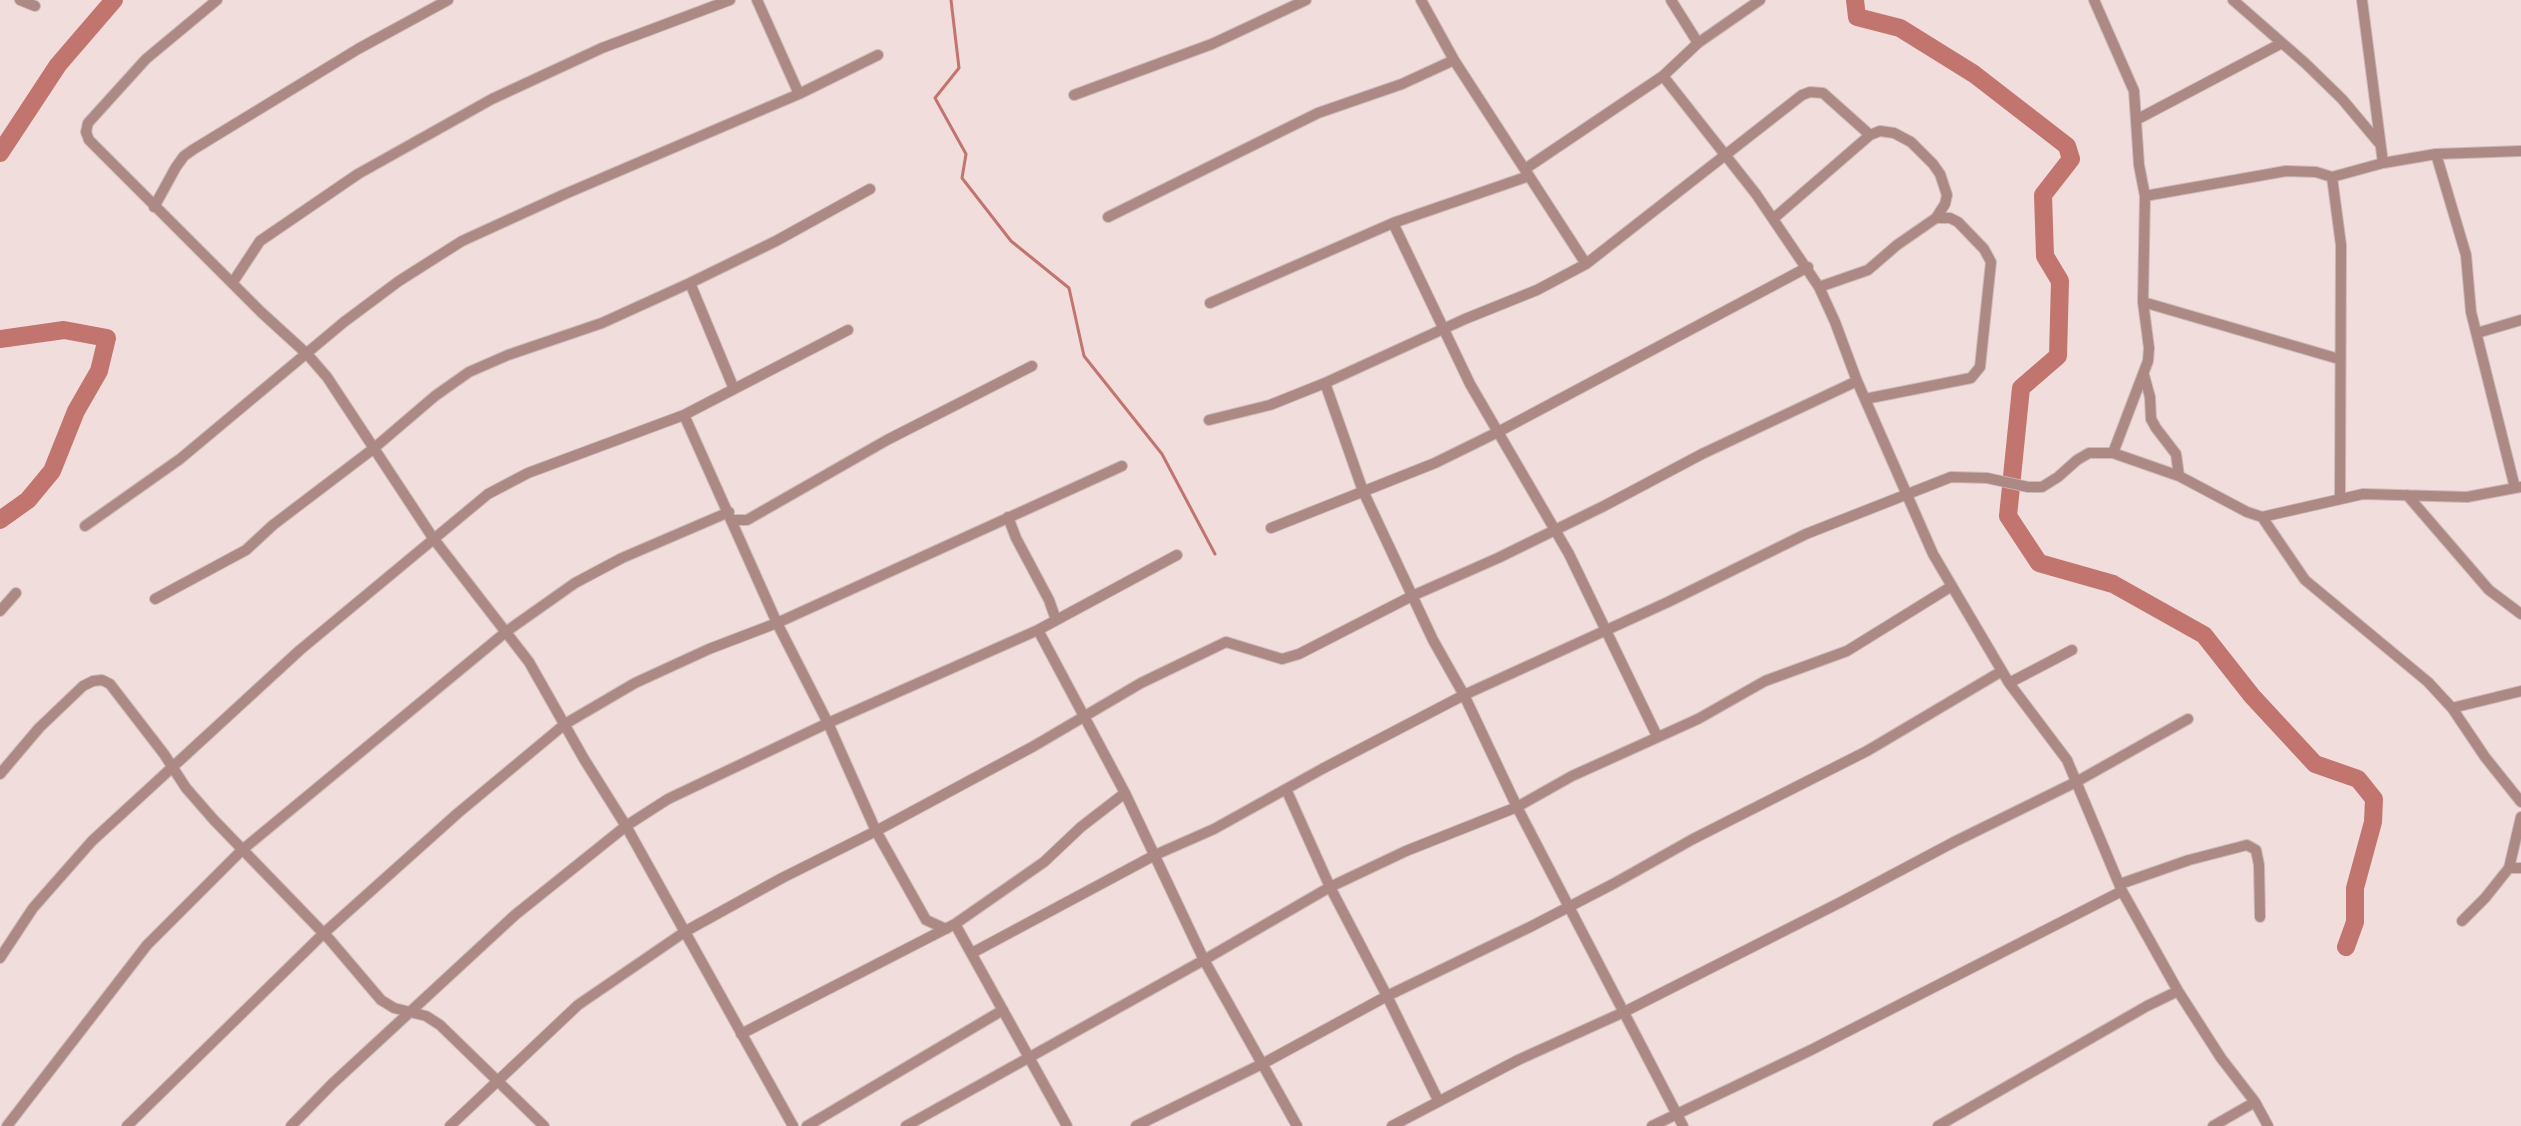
<!DOCTYPE html>
<html>
<head>
<meta charset="utf-8">
<style>
	body { margin:0 }
	canvas { display:block; background:#f1dddb }
</style>
</head>
<body>
<canvas width="2521" height="1126"></canvas>
<script>
const g = document.querySelector('canvas').getContext('2d');
g.lineJoin = 'round';
const poly = rows => new Path2D(rows.map(r => 'M' + r).join(''));
function trace(path, color, width, dash) { g.strokeStyle = color; g.lineWidth = width; g.lineCap = dash ? 'butt' : 'round'; g.setLineDash(dash || []); g.stroke(path); }
trace(poly([
	[951,0,959,68,935,98,966,154,962,178,1011,241,1069,288,1084,356,1162,454,1215,554]
]), '#c2746e', 3);
trace(poly([
	[1855,0,1857,17,1900,28,1974,74,2067,146,2071,159,2043,195,2045,256,2060,281,2058,356,2021,388,2008,516,2039,563,2113,584,2204,635,2252,696,2315,764,2358,779,2374,799,2373,822,2355,888,2355,922,2346,947],
	[0,153,58,65,114,0],
	[0,339,64,330,107,338,99,371,76,411,52,471,28,500,0,520]
]), '#c2746e', 18);
const minor = poly([
	[20,0,35,6],
	[217,0,146,59,88,123,86,132,89,140,261,312,307,354,327,377,433,538,529,662,584,759,626,826,793,1126],
	[757,0,799,94],
	[1671,0,1698,43],
	[2094,0,2134,91,2139,165,2145,196,2143,302,2149,348,2148,361,2113,453],
	[2233,0,2305,63,2342,99,2379,143],
	[2362,0,2383,163,2436,154,2521,151],
	[1663,76,1756,194,1819,287,1835,322,1857,381,1933,554,2009,683,2067,760,2122,891,2178,991,2221,1058,2255,1102,2268,1126],
	[1074,95,1212,44,1306,0],
	[2136,120,2282,43],
	[2436,154,2466,255,2471,312,2515,488],
	[1525,169,1663,76,1698,43,1760,0],
	[1529,176,1393,223,1470,384,1569,554,1657,736],
	[2332,177,2341,245,2340,498],
	[2145,196,2286,171,2316,172,2332,177,2383,163],
	[154,207,176,167,184,156,194,149,358,49,448,0],
	[1108,217,1318,113,1402,84,1454,60],
	[1773,219,1870,135,1880,131,1894,133,1911,142,1933,164,1940,174,1947,195,1945,204,1936,218,1897,245,1868,270,1819,287],
	[1586,264,1802,95,1810,92,1823,93,1870,135],
	[233,282,260,241,358,174,492,99,602,48,730,0],
	[690,283,734,389],
	[2143,302,2339,359],
	[1210,303,1393,223],
	[2477,333,2521,320],
	[2144,375,2150,397,2151,419,2156,428,2176,454,2179,476],
	[1325,383,1363,491,1433,640,1464,695,1517,807,1683,1126],
	[1865,399,1971,378,1980,367,1991,262,1984,249,1958,222,1950,218,1936,218],
	[684,415,777,623,828,723,876,831,926,920,946,929],
	[1209,420,1270,405,1325,383,1465,319,1537,290,1586,264,1454,60,1421,0],
	[2407,495,2489,590,2521,614],
	[1008,517,1016,538,1049,600,1056,620],
	[2262,517,2305,580,2428,682,2452,708,2485,757,2521,802],
	[732,520,747,520,887,440,1032,366],
	[85,526,180,459,344,322,399,281,462,241,565,194,799,94,878,55],
	[1271,528,1435,463,1498,432,1808,267],
	[155,599,246,550,273,525,373,449,435,396,469,372,508,355,602,323,690,283,776,241,870,189],
	[0,611,16,593],
	[2009,683,2072,650],
	[2452,708,2521,691],
	[0,774,39,728,83,686,93,681,102,680,110,684,164,754,186,788,214,820,330,940,381,1000,394,1008,426,1016,440,1025,544,1126],
	[1125,793,1204,960,1297,1126],
	[2521,817,2509,868,2521,868],
	[2120,884,2189,860,2247,845,2256,850,2259,865,2260,917],
	[2462,921,2485,898,2509,868],
	[955,924,1067,1126],
	[972,953,1155,855,1214,829,1322,769,1464,695,1668,602,1806,534,1951,477,1987,478,2028,487,2042,487,2058,477,2077,460,2089,453,2113,453,2179,476,2247,512,2262,517,2363,494,2467,497,2521,487],
	[0,958,33,908,92,841,300,650,488,494,528,473,684,415,848,330],
	[741,1034,955,924,1044,862,1081,827,1125,793,1038,630],
	[1438,1100,1387,996,1530,927,1613,884,1693,839,1867,751,2002,671],
	[7,1126,147,945,242,850,507,631,575,583,622,558,729,512],
	[127,1126,324,933,458,813,565,724,635,683,709,649,777,623,1122,466],
	[291,1126,332,1084,515,915,626,826,668,799,828,723,1038,630,1177,555],
	[450,1126,578,1005,686,931,782,878,876,831,1034,746,1141,683,1226,642,1282,659,1299,654,1412,596,1498,558,1604,506,1702,454,1857,381],
	[807,1126,1003,1010],
	[906,1126,1204,960,1330,887,1406,851,1517,807,1572,776,1698,719,1765,681,1847,651,1952,586],
	[1136,1126,1264,1063,1387,996,1330,887,1286,789],
	[1392,1126,1518,1060,1624,1012,1841,902,1954,842,2076,782,2188,719],
	[1652,1126,1811,1050,2122,891],
	[1938,1126,2147,1006,2178,991],
	[2213,1126,2255,1102]
]);
trace(minor, '#ccbab8', 12);
trace(minor, '#ad8986', 10);
</script>
</body>
</html>
